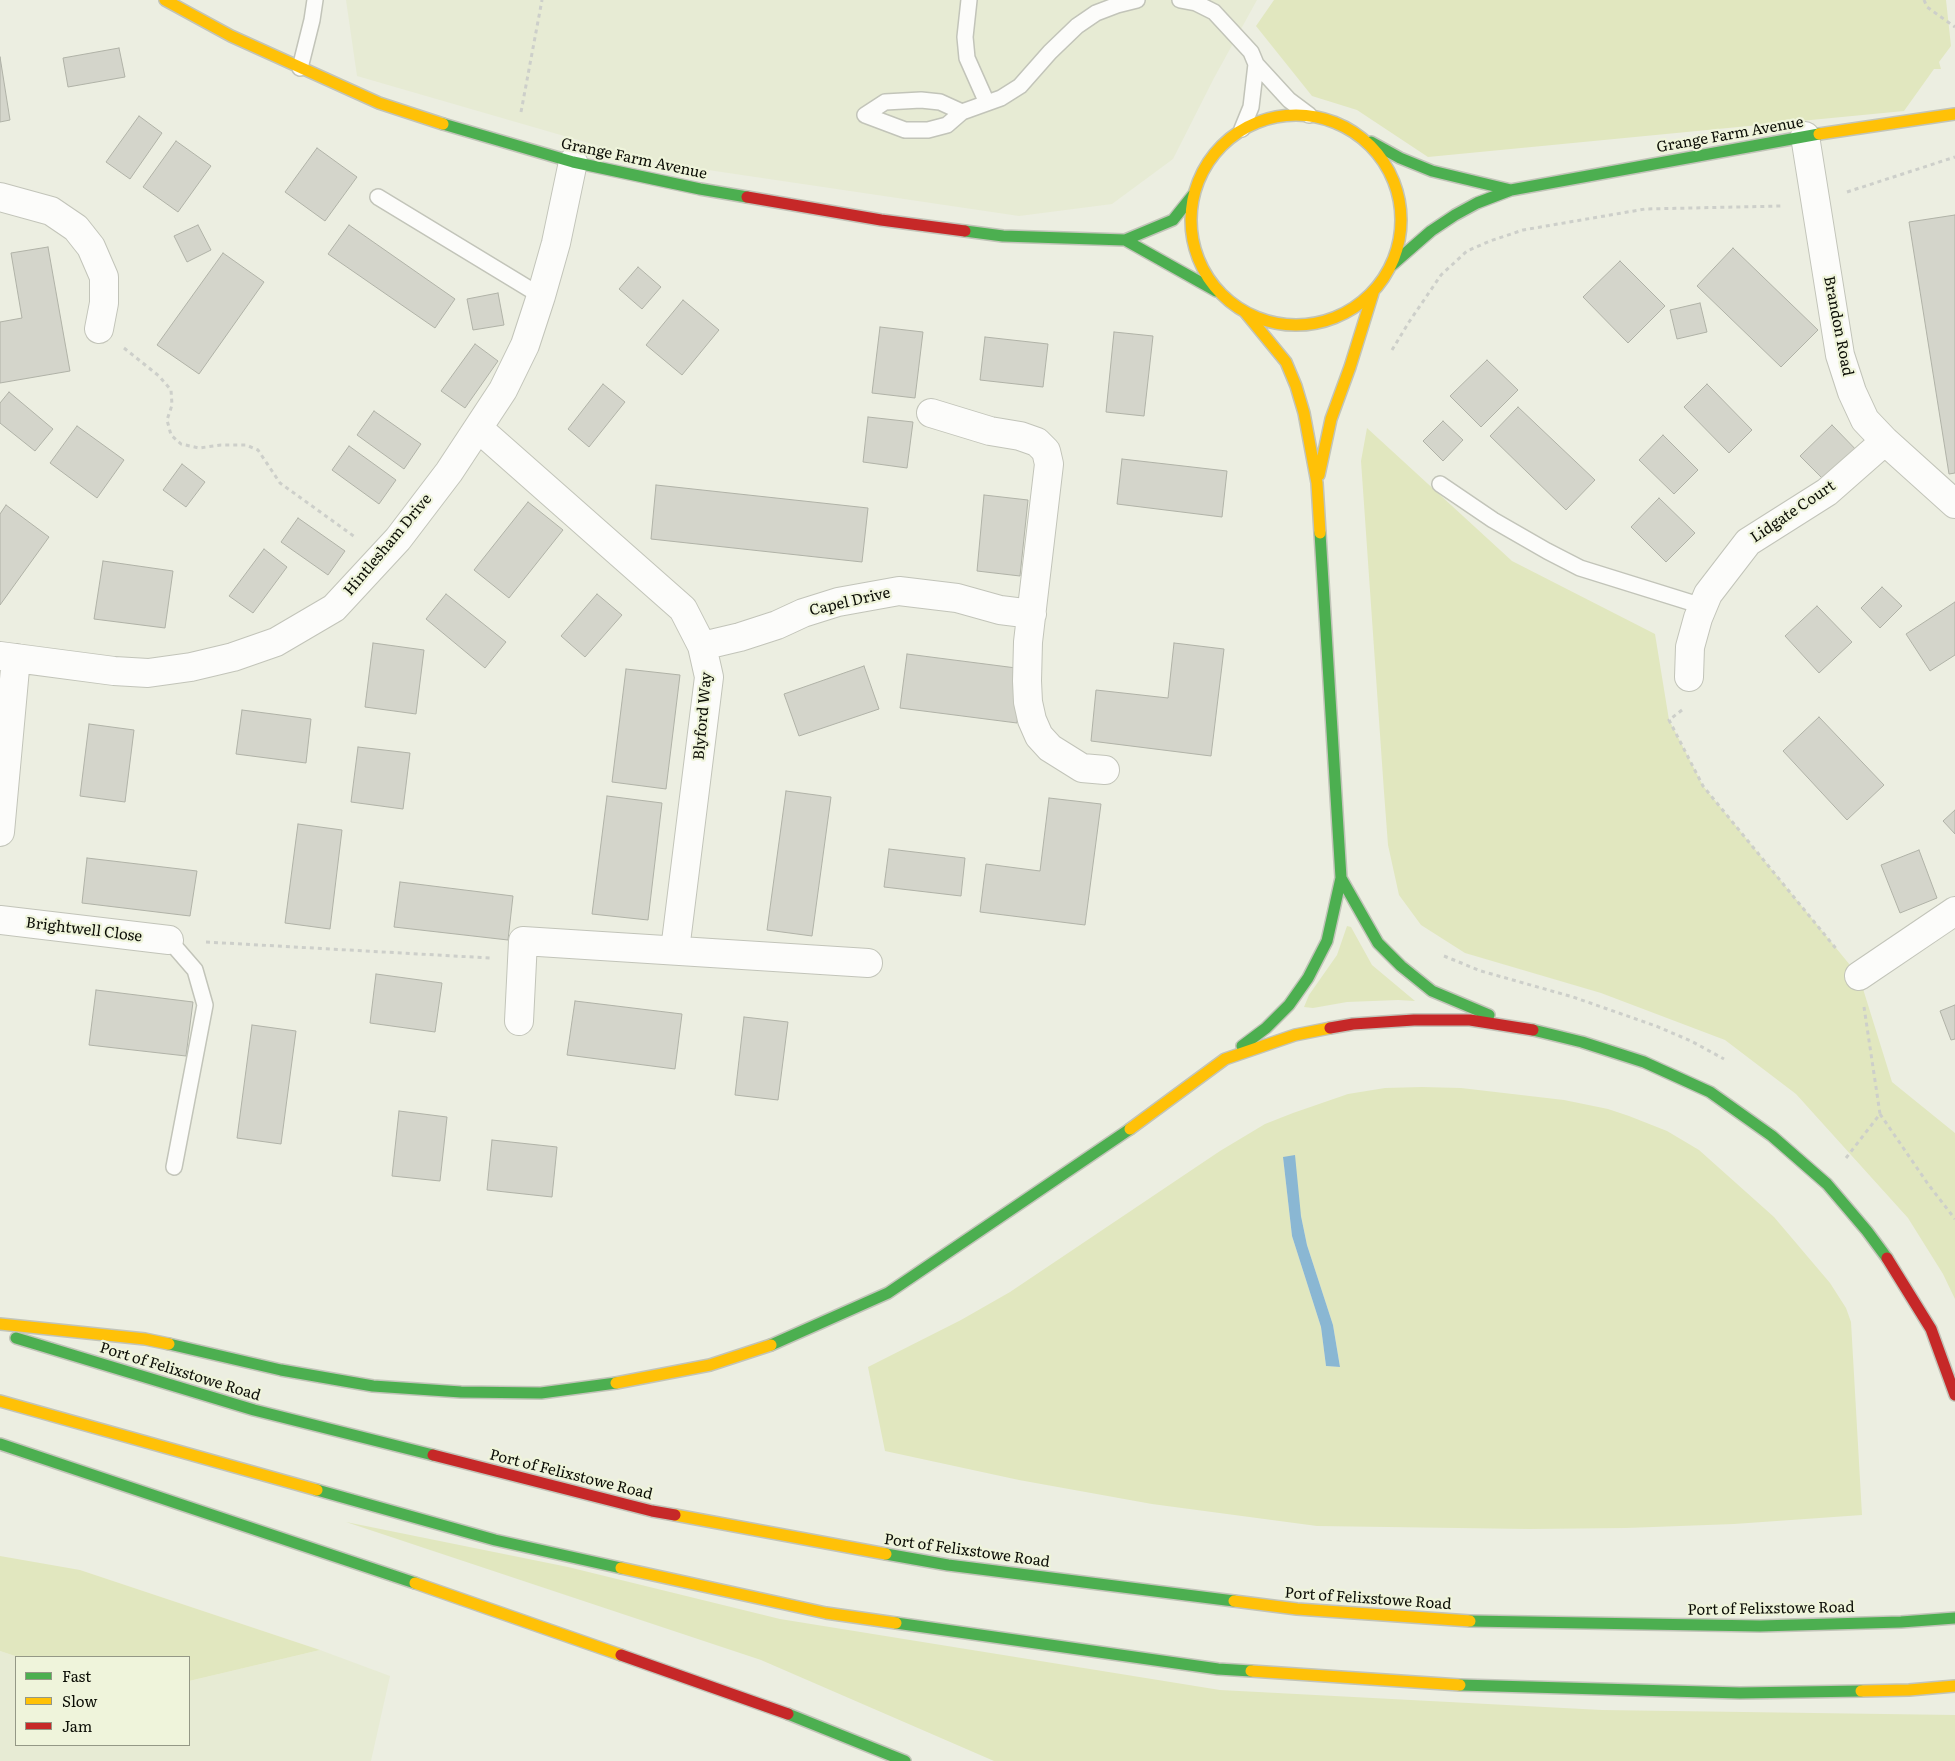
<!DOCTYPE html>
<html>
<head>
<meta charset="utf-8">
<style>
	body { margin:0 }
	#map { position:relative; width:1955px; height:1761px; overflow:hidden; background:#eceee1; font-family:Literata,serif }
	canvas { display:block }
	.legend { position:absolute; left:15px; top:1656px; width:175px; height:90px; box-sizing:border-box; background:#eff4db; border:1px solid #949886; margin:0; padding:6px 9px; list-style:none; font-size:15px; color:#0c0e06 }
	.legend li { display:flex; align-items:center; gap:10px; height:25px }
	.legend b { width:25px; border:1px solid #949886 }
</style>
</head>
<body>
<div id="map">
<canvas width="1955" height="1761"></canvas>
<ul class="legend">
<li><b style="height:6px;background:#4caf50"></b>Fast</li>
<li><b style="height:6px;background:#ffc107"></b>Slow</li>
<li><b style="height:6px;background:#c62828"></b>Jam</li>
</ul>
</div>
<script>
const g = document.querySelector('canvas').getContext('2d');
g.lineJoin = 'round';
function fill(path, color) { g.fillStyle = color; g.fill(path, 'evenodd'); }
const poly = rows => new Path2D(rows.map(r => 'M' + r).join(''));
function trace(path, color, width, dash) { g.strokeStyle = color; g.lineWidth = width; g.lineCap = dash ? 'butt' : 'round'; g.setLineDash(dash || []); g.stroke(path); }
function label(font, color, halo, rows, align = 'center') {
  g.font = font + ' Literata,serif'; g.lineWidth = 4.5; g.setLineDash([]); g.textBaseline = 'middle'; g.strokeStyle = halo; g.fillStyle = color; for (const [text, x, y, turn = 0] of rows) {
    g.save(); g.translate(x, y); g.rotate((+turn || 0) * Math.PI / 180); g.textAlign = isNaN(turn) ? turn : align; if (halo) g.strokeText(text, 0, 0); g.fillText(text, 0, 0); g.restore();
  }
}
fill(poly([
	[346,0,1257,0,1214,78,1173,159,1112,204,1019,216,654,162,357,76],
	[320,1650,390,1676,371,1761,0,1761,0,1651,18,1657,16,1657,16,1745,189,1745,189,1681]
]), '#e7ebd4');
fill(poly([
	[1274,0,1946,0,1951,46,1939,62,1941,69,1934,69,1904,111,1428,157,1357,110,1312,96,1256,26],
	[1367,428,1512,561,1655,634,1669,720,1703,786,1859,976,1892,1082,1955,1133,1955,1299,1943,1274,1908,1218,1796,1094,1725,1040,1601,993,1465,953,1421,925,1399,895,1388,845,1384,792,1361,461],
	[1347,926,1351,927,1372,965,1415,1001,1398,1000,1347,1002,1313,1008,1304,1007,1309,995,1337,955],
	[1422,1087,1461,1088,1564,1100,1608,1109,1629,1116,1667,1131,1699,1150,1774,1217,1830,1283,1846,1308,1851,1322,1862,1515,1734,1524,1626,1528,1529,1529,1317,1526,1152,1504,1019,1480,885,1451,868,1367,961,1320,1010,1292,1220,1151,1265,1124,1293,1113,1348,1094,1385,1088],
	[1283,1157,1301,1216,1307,1245,1333,1325,1340,1367,1326,1366,1321,1327,1292,1236],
	[346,1522,568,1567,780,1619,1220,1690,1602,1710,1955,1715,1955,1761,994,1761,761,1660],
	[0,1556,80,1570,320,1650,189,1681,189,1657,18,1657,0,1651]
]), '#e1e7bf');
fill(poly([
	[1295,1155,1301,1216,1307,1245,1333,1325,1340,1367,1326,1366,1321,1327,1292,1236,1283,1157]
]), '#8ab7d3');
const building = poly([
	[119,48,125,77,68,87,63,58,119,48],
	[0,57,10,120,0,122,0,57],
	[139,116,162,133,130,179,106,162,139,116],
	[176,141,211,166,178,212,143,187,176,141],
	[317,148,357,177,325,221,285,192,317,148],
	[1955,215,1955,473,1949,474,1909,222,1955,215],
	[198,225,211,250,187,262,174,236,198,225],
	[349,225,455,299,435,328,328,254,349,225],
	[48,247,70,371,0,383,0,322,22,318,11,253,48,247],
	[1733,248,1818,330,1781,367,1697,286,1733,248],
	[223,253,264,282,199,374,157,345,223,253],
	[1620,261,1665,306,1628,343,1583,297,1620,261],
	[638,267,661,287,642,309,619,289,638,267],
	[498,293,504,325,473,330,467,299,498,293],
	[683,300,719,330,682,375,646,345,683,300],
	[1700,303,1707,332,1677,339,1670,310,1700,303],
	[880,327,923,332,915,398,872,393,880,327],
	[1114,332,1153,336,1144,416,1106,412,1114,332],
	[985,337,1048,344,1043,387,980,380,985,337],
	[475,344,498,361,465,408,441,391,475,344],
	[1487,360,1518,390,1481,427,1450,396,1487,360],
	[603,384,625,402,589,447,568,429,603,384],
	[1707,384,1752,430,1729,453,1684,407,1707,384],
	[9,392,53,429,35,451,0,423,0,403,9,392],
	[1518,407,1595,480,1566,510,1490,436,1518,407],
	[374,411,421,444,404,469,357,435,374,411],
	[868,417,913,422,907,468,863,462,868,417],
	[1443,421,1463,440,1443,461,1423,441,1443,421],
	[1832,425,1864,458,1833,489,1800,456,1832,425],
	[77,426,124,460,97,498,50,463,77,426],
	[1663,435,1698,470,1674,494,1639,460,1663,435],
	[349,446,396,480,379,504,332,470,349,446],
	[1122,459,1227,471,1222,517,1117,504,1122,459],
	[182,464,205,482,186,507,163,490,182,464],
	[656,485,868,508,862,562,651,539,656,485],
	[984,495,1028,500,1020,576,977,571,984,495],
	[1659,498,1695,533,1666,562,1631,527,1659,498],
	[528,502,563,530,509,598,474,570,528,502],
	[6,505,49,537,0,605,0,514,6,505],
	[298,518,345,551,328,575,281,542,298,518],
	[264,549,287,567,253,613,229,596,264,549],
	[103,561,173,571,165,628,94,619,103,561],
	[1882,587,1902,606,1880,628,1861,608,1882,587],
	[446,594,506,642,485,668,426,619,446,594],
	[597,594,622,615,585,657,561,636,597,594],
	[1955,602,1955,655,1930,671,1906,634,1955,602],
	[1817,606,1852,642,1819,673,1785,636,1817,606],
	[373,643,424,650,416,714,365,707,373,643],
	[1174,643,1224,649,1211,756,1091,741,1096,690,1168,698,1174,643],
	[907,654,1024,669,1017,723,900,708,907,654],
	[864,666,879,709,799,736,784,694,864,666],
	[626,669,680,675,666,789,612,782,626,669],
	[242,710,311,719,306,763,236,754,242,710],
	[1819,717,1884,785,1847,820,1783,751,1819,717],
	[89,724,134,730,125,802,80,796,89,724],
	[358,747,410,753,403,809,351,802,358,747],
	[786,791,831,797,812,936,767,930,786,791],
	[607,796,662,803,648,920,592,914,607,796],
	[1049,798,1101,804,1085,925,980,912,986,864,1040,871,1049,798],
	[1955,810,1955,834,1943,821,1955,810],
	[298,824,342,830,330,929,285,923,298,824],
	[889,849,965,858,961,896,884,887,889,849],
	[1919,850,1937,898,1900,913,1881,865,1919,850],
	[87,858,197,871,190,916,82,903,87,858],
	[400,882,513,896,508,940,394,927,400,882],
	[376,974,442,983,435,1032,370,1023,376,974],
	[96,990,193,1002,186,1056,89,1045,96,990],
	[575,1001,682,1014,675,1069,567,1055,575,1001],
	[1955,1005,1955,1039,1951,1040,1940,1011,1955,1005],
	[744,1017,788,1022,778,1100,735,1095,744,1017],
	[252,1025,296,1031,281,1144,237,1138,252,1025],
	[399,1111,447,1117,440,1181,392,1176,399,1111],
	[492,1140,557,1147,552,1197,487,1190,492,1140]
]);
fill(building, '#d4d5cb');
trace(building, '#b0b2a7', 1);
const lane = poly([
	[969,0,965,37,967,58,987,103],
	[1180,0,1196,3,1214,12,1251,52,1256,64,1289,100,1309,115],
	[300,68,312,20,315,0],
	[921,100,940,102,962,112,947,125,928,130,905,130,865,115,885,102,921,100],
	[962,112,1001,98,1020,86,1050,52,1077,26,1096,13,1117,5,1137,0],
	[1242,129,1251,107,1256,64],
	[378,197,541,296],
	[1440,484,1493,520,1547,551,1580,568,1702,606],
	[169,940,195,970,205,1005,174,1167]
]);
const street = poly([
	[1805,136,1840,355,1852,392,1865,420,1885,441,1955,504],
	[0,197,51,211,76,228,91,247,104,277,104,303,99,329],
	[931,413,990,431,1020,436,1037,442,1046,451,1049,464,1028,642,1027,681,1028,702,1032,720,1039,736,1050,748,1082,768,1105,770],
	[478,428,683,609,702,646,709,677,675,950],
	[702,646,740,637,777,625,803,613,838,602,899,591,957,598,1000,610,1032,614],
	[0,656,114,671,148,673,191,667,233,657,276,642,334,608,398,539,449,472,503,390,525,345,541,296,556,243,573,162],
	[1689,677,1690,647,1698,618,1708,594,1748,542,1827,492,1885,441],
	[0,832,16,658],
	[0,920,169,940],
	[1859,976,1955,911],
	[519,1021,523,941,868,963]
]);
const fast = poly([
	[443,124,573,162,700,189,747,197],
	[1371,142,1400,158,1432,171,1511,190],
	[965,231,1003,236,1125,240,1173,220,1193,195],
	[1125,240,1216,291],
	[1392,265,1431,231,1455,215,1477,203,1511,190,1819,134],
	[1341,878,1378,943,1401,966,1432,991,1489,1015],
	[1533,1030,1582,1042,1644,1062,1710,1092,1772,1136,1827,1184,1867,1231,1887,1258],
	[1242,1046,1266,1028,1289,1005,1308,978,1327,941,1341,878,1320,533],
	[16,1338,254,1410,433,1455],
	[169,1344,281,1370,373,1386,461,1392,541,1393,616,1383],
	[771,1345,888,1293,1130,1129],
	[0,1444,415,1583],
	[317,1490,495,1540,621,1568],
	[886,1554,948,1565,1234,1601],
	[1470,1621,1760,1626,1901,1622,1955,1618],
	[896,1623,1218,1669,1251,1671],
	[1460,1685,1740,1693,1861,1691],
	[788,1714,905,1761]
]);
const slow = poly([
	[165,0,231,36,379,103,443,124],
	'1191 220a105 105 0 1 1 210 0a105 105 0 1 1-210 0Z',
	[1819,134,1955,114],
	[1245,312,1286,362,1296,386,1304,413,1317,483,1320,533],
	[1319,475,1331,419,1350,367,1373,293],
	[1130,1129,1225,1059,1295,1035,1330,1028],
	[0,1324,145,1339,169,1344],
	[616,1383,710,1365,771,1345],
	[0,1401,317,1490],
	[675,1515,886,1554],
	[621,1568,826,1613,896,1623],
	[415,1583,621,1655],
	[1234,1601,1297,1609,1470,1621],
	[1251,1671,1460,1685],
	[1861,1691,1909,1690,1955,1686]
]);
const jam = poly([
	[747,197,881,220,965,231],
	[1330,1028,1353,1024,1414,1020,1470,1020,1533,1030],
	[1887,1258,1931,1329,1955,1395],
	[433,1455,652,1511,675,1515],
	[621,1655,788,1714]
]);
trace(lane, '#c2c4b9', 18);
trace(street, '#c2c4b9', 30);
trace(fast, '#c2c4b9', 14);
trace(slow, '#c2c4b9', 14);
trace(jam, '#c2c4b9', 14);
trace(poly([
	[1924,0,1927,7,1955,27],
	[521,112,542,0],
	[1847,192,1955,157],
	[124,348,159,376,171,390,172,405,167,420,171,435,181,444,199,448,221,445,246,445,258,450,280,483,355,537],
	[1392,350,1409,322,1441,275,1467,251,1490,241,1523,230,1645,209,1782,206],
	[1682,710,1669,720,1703,786,1838,951],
	[206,942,490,958],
	[1444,956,1481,971,1573,997,1656,1026,1691,1041,1724,1059],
	[1880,1114,1928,1184,1955,1219],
	[1846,1158,1880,1114,1864,1007]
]), '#cdcfca', 3, [4, 4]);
trace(lane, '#fcfcfa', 15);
trace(street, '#fcfcfa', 28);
trace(fast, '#4caf50', 11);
trace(slow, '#ffc107', 11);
trace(jam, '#c62828', 11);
label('15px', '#0c0e06', '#eff4db', [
	["Grange Farm Avenue",1730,135,-10],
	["Grange Farm Avenue",634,159,12],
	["Brandon Road",1838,326,79],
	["Lidgate Court",1793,512,-34],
	["Hintlesham Drive",388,545,-50],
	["Capel Drive",850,602,-13],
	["Blyford Way",703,716,-85],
	["Brightwell Close",84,930,7],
	["Port of Felixstowe Road",180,1372,17],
	["Port of Felixstowe Road",571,1475,14],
	["Port of Felixstowe Road",967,1551,8],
	["Port of Felixstowe Road",1368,1599,4],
	["Port of Felixstowe Road",1771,1609,-1]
]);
</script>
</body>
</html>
